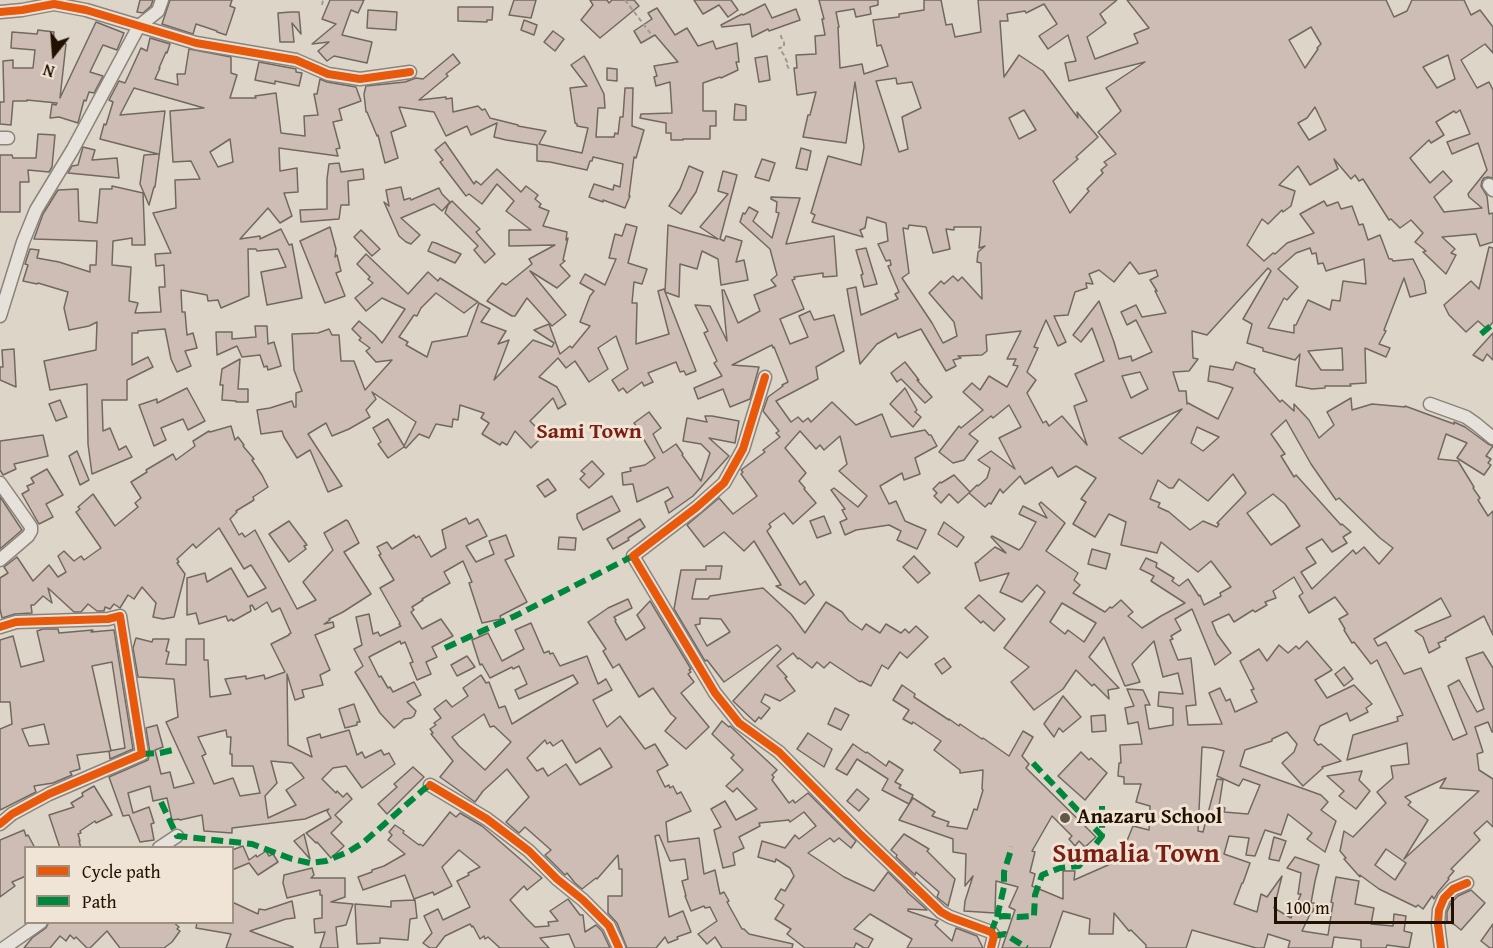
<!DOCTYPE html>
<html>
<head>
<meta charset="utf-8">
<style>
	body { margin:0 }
	#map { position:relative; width:1493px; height:948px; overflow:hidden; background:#ddd5c8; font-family:"Gentium Book Plus",serif }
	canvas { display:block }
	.legend { position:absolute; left:24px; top:846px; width:210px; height:78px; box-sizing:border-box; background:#efe4d5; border:2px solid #9d9080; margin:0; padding:8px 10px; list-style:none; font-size:18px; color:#231100 }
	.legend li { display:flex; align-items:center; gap:12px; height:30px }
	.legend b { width:30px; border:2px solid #9d9080 }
	.north { position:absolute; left:24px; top:24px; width:60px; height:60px; -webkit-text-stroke:4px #efe4d5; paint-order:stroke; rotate:197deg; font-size:16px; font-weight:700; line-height:24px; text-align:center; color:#231100 }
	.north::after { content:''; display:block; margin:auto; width:21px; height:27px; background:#231100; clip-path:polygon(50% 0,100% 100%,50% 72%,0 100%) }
	.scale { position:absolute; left:1274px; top:897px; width:180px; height:27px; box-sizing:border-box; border:3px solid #231100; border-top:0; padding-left:8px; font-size:18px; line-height:21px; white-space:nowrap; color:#231100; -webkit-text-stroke:4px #efe4d5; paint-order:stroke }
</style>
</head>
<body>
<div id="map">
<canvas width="1493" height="948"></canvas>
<ul class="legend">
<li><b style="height:8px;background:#e8590c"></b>Cycle path</li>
<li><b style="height:8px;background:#00873e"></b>Path</li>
</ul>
<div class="north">N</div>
<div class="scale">100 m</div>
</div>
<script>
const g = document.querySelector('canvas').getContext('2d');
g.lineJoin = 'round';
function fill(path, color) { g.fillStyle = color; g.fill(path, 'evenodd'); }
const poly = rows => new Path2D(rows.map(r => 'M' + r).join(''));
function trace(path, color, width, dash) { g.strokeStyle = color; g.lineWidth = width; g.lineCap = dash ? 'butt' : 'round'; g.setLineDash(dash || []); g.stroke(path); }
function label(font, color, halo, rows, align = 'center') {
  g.font = font + ' "Gentium Book Plus",serif'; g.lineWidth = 6; g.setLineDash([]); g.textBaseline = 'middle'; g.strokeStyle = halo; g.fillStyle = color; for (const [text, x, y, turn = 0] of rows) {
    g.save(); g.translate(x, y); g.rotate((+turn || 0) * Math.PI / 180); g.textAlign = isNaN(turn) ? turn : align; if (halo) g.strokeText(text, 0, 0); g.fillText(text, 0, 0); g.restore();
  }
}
const building = poly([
	[140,0,153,0,151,6,143,13,137,12,140,0],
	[170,0,232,0,230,6,235,8,226,35,217,32,217,31,196,24,193,34,162,24,170,0],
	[330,0,364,0,358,13,351,10,342,35,372,42,367,63,334,56,327,61,318,51,329,42,312,44,336,24,322,19,330,0],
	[514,0,536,0,531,18,509,15,514,0],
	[590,0,607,0,609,3,612,0,634,0,639,6,600,38,581,20,593,5,590,0],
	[694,0,731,0,738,10,728,17,719,5,703,14,694,0],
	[819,0,878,0,878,5,870,7,871,14,856,17,854,9,836,12,839,27,838,27,840,68,862,64,864,74,888,66,881,45,877,46,873,20,899,17,899,14,924,10,924,0,941,0,946,25,952,24,955,37,981,32,978,0,1117,0,1100,14,1106,23,1087,37,1095,59,1138,43,1134,34,1149,28,1127,0,1386,0,1394,17,1407,11,1412,0,1464,0,1471,15,1480,10,1493,27,1493,53,1485,44,1461,60,1477,88,1489,82,1493,90,1493,178,1488,177,1484,178,1482,181,1481,186,1487,196,1489,214,1493,213,1493,242,1480,246,1476,234,1442,237,1455,249,1451,253,1456,255,1446,274,1423,252,1426,251,1415,242,1423,233,1411,220,1400,228,1391,219,1389,220,1363,179,1359,181,1355,175,1351,179,1334,159,1338,169,1310,185,1298,166,1279,185,1295,191,1291,206,1283,212,1282,210,1268,224,1262,219,1247,245,1264,261,1273,253,1275,254,1287,243,1314,233,1300,214,1324,201,1327,206,1338,202,1341,209,1352,206,1359,225,1363,224,1368,240,1380,235,1389,259,1392,259,1393,261,1413,259,1424,281,1426,293,1410,297,1404,278,1384,330,1386,331,1379,344,1390,348,1386,357,1365,348,1366,383,1350,384,1351,386,1325,386,1325,388,1312,389,1296,386,1300,354,1295,360,1263,351,1263,348,1247,343,1252,324,1243,319,1271,271,1268,268,1207,335,1192,331,1193,358,1198,359,1189,371,1173,372,1179,391,1186,391,1187,404,1188,403,1218,419,1233,388,1218,383,1208,381,1210,366,1233,370,1236,362,1255,369,1254,372,1280,402,1282,400,1294,411,1294,404,1309,420,1319,438,1334,425,1327,412,1351,398,1352,410,1372,404,1405,407,1405,406,1454,424,1454,422,1465,427,1488,444,1493,446,1486,456,1491,459,1488,463,1491,465,1484,475,1457,458,1467,443,1446,434,1438,459,1458,461,1474,487,1473,488,1480,498,1478,500,1488,516,1493,511,1493,635,1484,616,1445,638,1446,640,1438,643,1440,647,1429,653,1423,637,1415,631,1451,616,1441,598,1374,639,1378,646,1386,642,1404,674,1421,668,1453,740,1467,734,1448,686,1459,680,1477,712,1484,709,1466,658,1483,652,1493,668,1493,732,1492,732,1488,722,1475,727,1483,752,1477,754,1479,770,1493,779,1493,827,1487,821,1474,833,1480,840,1451,869,1454,871,1448,878,1449,879,1438,892,1434,899,1432,896,1423,909,1418,905,1416,907,1379,889,1360,875,1360,877,1344,859,1346,858,1340,851,1344,831,1353,837,1386,803,1377,792,1393,778,1391,766,1409,764,1407,743,1347,760,1353,735,1398,721,1397,717,1403,715,1377,660,1371,664,1354,642,1352,643,1344,630,1345,629,1339,619,1348,614,1335,597,1309,613,1299,596,1303,593,1294,577,1273,591,1276,598,1265,602,1267,605,1255,612,1253,610,1234,622,1229,614,1212,622,1217,634,1231,653,1215,665,1192,609,1175,619,1181,630,1171,636,1173,639,1170,640,1178,660,1191,658,1196,705,1186,706,1188,725,1222,724,1209,693,1220,688,1226,701,1230,699,1235,712,1257,702,1251,690,1254,689,1240,661,1259,649,1267,661,1279,645,1288,653,1296,646,1299,649,1307,641,1332,670,1315,680,1327,698,1354,685,1372,704,1366,708,1368,712,1350,721,1347,713,1320,726,1314,740,1318,745,1321,744,1341,761,1322,767,1323,768,1303,786,1282,763,1294,752,1297,744,1287,732,1272,739,1272,741,1245,750,1240,766,1321,795,1328,802,1321,810,1336,821,1325,852,1307,839,1312,833,1288,814,1281,835,1265,830,1255,856,1246,855,1249,838,1229,836,1224,854,1250,863,1243,883,1242,883,1234,904,1257,912,1261,894,1267,897,1282,876,1274,908,1291,918,1301,894,1298,894,1301,873,1287,868,1295,857,1319,865,1315,881,1311,903,1314,903,1313,912,1311,912,1302,931,1328,935,1333,903,1331,902,1336,877,1359,881,1355,904,1374,908,1371,924,1393,926,1394,914,1406,916,1404,931,1412,933,1409,948,1387,945,1386,948,1361,948,1361,940,1334,937,1332,948,1288,948,1290,941,1268,934,1264,948,1256,948,1192,930,1186,948,1146,948,1146,945,1131,930,1129,931,1114,913,1113,934,1089,934,1090,919,1063,911,1050,948,1002,948,1015,910,1009,907,1018,887,996,881,995,913,964,911,965,901,973,876,965,886,966,854,953,852,953,839,899,820,913,798,935,812,932,816,949,822,947,826,967,829,974,809,977,810,983,790,982,789,983,770,960,773,960,770,934,750,941,741,913,722,912,724,903,719,909,710,893,700,902,685,915,694,914,697,949,720,949,719,959,726,960,724,982,739,983,738,1009,756,1023,731,1033,737,1022,756,1029,764,1026,768,1096,837,1085,847,1079,841,1075,846,1069,839,1072,836,1052,816,1032,851,1035,852,1030,872,1035,874,1032,886,1063,899,1063,871,1075,871,1074,880,1115,862,1117,857,1120,858,1133,826,1149,830,1150,806,1136,802,1141,784,1124,784,1124,777,1118,776,1119,763,1121,763,1120,745,1142,744,1138,722,1128,724,1125,708,1134,706,1127,689,1143,690,1150,705,1145,705,1149,729,1173,725,1173,708,1158,706,1159,692,1183,694,1178,673,1163,677,1154,641,1132,664,1140,682,1125,686,1104,637,1089,657,1119,688,1108,690,1109,699,1094,684,1092,686,1076,670,1063,689,1034,710,1011,682,1029,667,1004,648,1045,592,1037,585,1022,602,1000,592,1009,573,980,581,975,563,978,562,977,562,995,547,1006,553,991,537,992,536,1019,550,1022,547,1036,522,1019,514,1023,506,1047,518,1039,504,1041,502,1065,523,1046,551,1078,573,1074,580,1080,585,1073,593,1105,612,1110,607,1112,608,1121,600,1133,612,1128,616,1142,628,1161,616,1185,603,1151,581,1154,576,1140,569,1146,558,1157,563,1156,567,1174,578,1172,581,1179,586,1188,579,1199,596,1200,595,1204,605,1221,596,1220,593,1231,587,1211,561,1198,572,1161,542,1157,553,1121,545,1126,522,1109,514,1095,537,1073,524,1086,502,1081,499,1096,478,1076,466,1058,477,1052,467,1025,484,1020,476,1003,493,1000,489,991,504,989,503,985,507,969,493,977,485,978,486,987,478,990,468,978,460,991,451,1015,469,999,438,1021,427,1009,405,993,418,991,416,969,434,978,441,964,460,953,463,939,452,959,426,961,428,983,410,963,392,972,383,980,390,989,376,1007,387,1018,366,1013,365,1016,359,1007,359,1021,331,986,335,987,351,982,355,958,356,961,358,953,360,956,366,946,371,921,329,898,338,896,333,877,344,860,364,847,289,856,287,861,315,898,299,895,294,899,292,888,266,891,265,890,260,886,261,878,244,888,241,886,223,867,217,865,228,860,230,863,237,812,222,815,215,811,213,828,156,861,165,864,147,855,82,846,143,803,137,808,115,810,115,816,92,797,95,794,68,797,68,796,55,816,54,815,36,825,35,822,19,824,19,819,0],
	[1044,4,1057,24,1039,36,1048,49,1068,35,1076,61,1065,63,1069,81,1145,62,1106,88,1121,111,1098,132,1116,154,1104,162,1107,165,1101,170,1103,173,1087,189,1089,191,1070,213,1053,181,1078,159,1076,157,1098,137,1077,112,1078,118,1043,71,1019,55,1004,77,1000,21,1008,21,1007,14,1025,11,1026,13,1044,4],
	[1311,27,1321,44,1317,48,1318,49,1305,68,1289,40,1311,27],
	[1448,55,1455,79,1437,88,1423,67,1448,55],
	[896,78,897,84,912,82,921,108,902,117,908,149,899,152,876,81,896,78],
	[1315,107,1326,130,1309,140,1298,123,1307,118,1315,107],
	[1024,110,1036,130,1019,139,1009,118,1024,110],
	[1460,110,1470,134,1447,142,1452,154,1478,143,1487,170,1468,194,1469,197,1482,208,1444,212,1434,197,1452,181,1443,171,1430,183,1410,158,1429,140,1431,143,1444,135,1436,122,1454,111,1456,113,1460,110],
	[909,225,926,227,933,253,950,249,946,229,954,230,954,227,981,227,979,248,985,246,978,252,977,262,981,263,982,299,962,277,958,281,953,276,944,284,941,281,929,293,954,322,957,336,943,343,932,323,902,278,909,273,903,228,908,229,909,225],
	[1310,248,1312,254,1316,253,1318,264,1323,263,1326,271,1364,259,1366,284,1343,281,1340,301,1332,300,1330,310,1308,300,1296,325,1294,325,1294,333,1268,328,1284,298,1287,300,1298,287,1278,269,1296,253,1310,248],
	[1130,262,1139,274,1156,270,1158,276,1150,280,1157,291,1155,291,1166,313,1142,317,1136,305,1121,312,1127,325,1136,320,1152,352,1132,361,1131,356,1119,359,1114,342,1099,301,1073,335,1081,342,1092,328,1104,361,1075,374,1087,401,1074,406,1087,445,1062,416,1049,426,1046,421,1043,423,1027,393,1036,380,1027,372,1038,348,1034,347,1046,320,1058,346,1066,342,1054,316,1068,315,1075,292,1087,288,1086,283,1093,284,1089,274,1099,270,1114,282,1130,262],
	[1342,348,1343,370,1321,370,1308,351,1342,348],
	[1140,372,1148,389,1131,398,1122,376,1140,372],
	[1182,409,1142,454,1119,438,1182,409],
	[1286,420,1311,464,1336,500,1339,498,1380,538,1393,548,1379,564,1364,547,1356,554,1353,550,1312,589,1301,572,1316,563,1306,548,1322,539,1332,552,1347,543,1343,537,1351,532,1342,524,1341,525,1296,475,1294,477,1281,456,1285,454,1271,434,1286,420],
	[1197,427,1219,437,1203,451,1191,443,1197,427],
	[1233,474,1246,493,1217,523,1219,524,1217,527,1203,521,1190,530,1169,512,1158,507,1160,503,1150,499,1158,480,1169,488,1173,488,1179,479,1208,501,1233,474],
	[1273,494,1285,504,1300,526,1271,545,1247,513,1273,494],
	[1062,603,1096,623,1084,642,1068,630,1065,634,1050,622,1062,603],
	[1202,747,1213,748,1224,751,1217,776,1239,786,1243,779,1260,785,1248,814,1224,812,1225,808,1219,806,1223,780,1217,779,1203,832,1198,831,1202,747],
	[1446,778,1440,788,1479,791,1404,859,1428,820,1408,805,1411,802,1405,797,1446,778],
	[1386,849,1406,863,1395,880,1375,865,1386,849],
	[765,4,772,18,796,9,800,20,769,31,768,29,752,37,750,24,722,27,721,25,742,14,743,15,765,4],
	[458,7,493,7,492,20,487,20,487,22,458,21,458,7],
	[657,8,675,35,687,28,698,46,713,41,716,49,737,43,739,62,736,62,738,70,721,78,720,77,703,83,703,111,716,111,716,126,710,126,710,139,683,139,683,140,671,140,671,133,666,133,666,123,640,118,641,114,672,113,670,82,656,86,654,77,657,76,654,66,678,62,655,35,641,43,634,31,652,19,648,13,657,8],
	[368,10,397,12,396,30,367,28,368,10],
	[291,12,299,12,301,34,292,23,294,42,280,42,278,13,291,12],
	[524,20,537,25,534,35,521,30,524,20],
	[96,22,124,33,117,50,103,45,90,72,103,76,94,93,89,92,86,101,84,100,78,123,59,117,50,118,52,104,56,105,57,103,27,100,27,101,13,101,11,125,0,124,0,102,4,102,3,61,13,60,13,68,33,68,35,50,11,48,12,32,37,34,38,30,54,32,53,43,66,44,60,98,96,22],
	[553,31,564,39,555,51,544,42,553,31],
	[150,38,170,44,167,53,166,52,159,68,160,68,155,79,178,85,177,74,185,74,189,49,231,57,231,73,237,75,230,98,256,98,255,96,276,93,281,133,305,136,304,116,318,115,314,94,317,94,320,79,327,82,356,87,361,101,339,109,342,120,333,122,340,148,336,149,338,156,279,148,280,171,297,168,298,192,284,193,292,216,280,223,268,208,240,239,260,236,260,239,281,229,289,245,292,244,302,298,267,305,261,272,286,267,278,249,257,251,256,249,248,249,249,296,221,308,218,300,208,301,207,295,181,290,182,312,185,312,187,335,193,333,197,348,185,351,191,366,177,372,171,359,165,329,138,331,138,333,132,333,132,365,148,357,153,367,127,380,127,400,102,400,103,431,110,428,119,450,126,446,132,457,92,474,88,444,87,384,50,390,44,361,96,350,97,322,89,326,69,330,64,308,68,292,38,283,37,284,23,281,28,265,25,264,30,249,39,250,37,258,59,262,90,272,90,265,96,265,97,241,34,239,43,214,58,190,78,189,79,221,97,223,100,189,112,189,112,186,143,193,145,245,132,245,132,238,113,241,112,265,131,267,129,301,138,303,135,313,161,312,159,287,165,287,164,265,156,266,155,254,171,253,153,213,176,208,175,180,200,179,191,161,173,162,170,111,204,108,134,88,120,115,165,111,155,187,154,187,149,205,140,184,144,155,158,154,100,139,104,124,106,125,113,102,109,100,119,81,125,83,141,48,147,51,150,38],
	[230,139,233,162,218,167,210,152,230,139],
	[453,54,460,63,446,74,448,76,419,100,446,97,446,99,452,98,453,112,478,106,482,110,485,109,490,118,518,125,518,126,546,131,539,144,582,153,588,128,577,126,577,124,575,123,570,88,587,86,571,65,584,56,588,62,604,94,605,108,598,108,596,137,614,137,615,133,618,134,620,117,623,117,625,88,633,88,632,126,644,130,636,158,634,157,629,196,630,196,625,208,603,200,603,202,589,197,594,184,613,190,614,185,620,187,623,164,593,157,592,161,590,161,587,170,550,162,537,161,537,145,506,140,494,137,497,123,471,135,467,126,446,136,434,112,399,107,406,126,391,132,398,158,385,163,378,135,377,136,367,112,366,112,364,94,366,86,405,82,416,78,423,79,453,54],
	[767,56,770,80,759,82,755,58,767,56],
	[259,62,296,69,296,72,302,73,299,86,275,81,275,84,255,80,259,62],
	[607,68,617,69,617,81,607,80,607,68],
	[735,104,746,106,746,120,734,120,735,104],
	[38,134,55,135,52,167,49,172,28,170,29,182,20,182,20,212,0,212,0,155,12,155,13,158,36,158,38,134],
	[445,142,474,184,476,181,481,185,497,169,521,192,526,186,538,195,535,199,541,204,539,207,549,211,543,226,567,232,566,240,568,238,563,260,565,261,560,265,570,276,557,288,530,271,566,315,552,326,527,298,515,316,512,316,487,301,502,283,506,285,532,264,529,259,555,245,509,246,509,230,531,230,506,211,514,201,497,184,482,204,469,194,466,196,440,162,443,160,435,150,445,142],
	[83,147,95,150,92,160,117,158,119,178,68,173,72,166,78,165,83,147],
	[801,148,811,151,807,170,796,168,801,148],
	[762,159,775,163,769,181,755,177,762,159],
	[339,163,341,172,363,169,364,179,348,181,349,205,341,205,339,219,301,222,300,210,327,209,327,179,329,164,339,163],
	[689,166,703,172,696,192,681,214,669,206,680,189,689,166],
	[723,171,737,175,720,239,724,241,726,236,742,241,736,262,744,260,748,280,721,285,718,259,702,251,697,269,680,264,679,297,665,292,668,225,718,239,700,227,728,194,718,191,723,171],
	[401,187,404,200,410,198,411,200,439,188,442,194,450,202,442,211,434,204,401,218,420,235,411,244,406,242,399,236,384,202,389,206,386,190,401,187],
	[771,197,800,198,786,244,834,236,837,276,823,277,823,273,794,277,795,279,792,280,804,309,780,319,790,344,808,337,799,316,810,311,814,320,834,315,844,351,816,367,818,379,776,401,791,422,798,417,803,422,808,418,811,422,832,402,856,425,882,414,891,437,925,430,929,435,931,435,937,446,915,458,920,474,904,480,902,473,880,486,889,504,896,501,905,521,926,530,917,549,897,540,901,531,889,525,856,530,845,535,840,522,847,519,842,510,845,509,831,490,834,488,858,507,867,496,839,471,847,464,840,436,824,450,820,445,816,449,800,431,785,448,806,473,799,481,805,488,804,489,816,503,793,524,784,513,769,524,771,527,767,531,800,585,805,581,814,595,805,604,776,586,781,585,754,541,744,551,724,532,704,547,687,525,719,498,733,514,757,496,741,474,743,472,741,470,765,452,763,450,780,437,776,433,779,431,763,411,768,397,783,386,782,385,788,382,774,347,773,348,772,345,732,365,759,367,750,399,730,407,723,389,698,399,694,388,722,376,714,363,717,361,704,333,708,331,695,305,710,306,727,341,722,290,724,290,738,323,760,311,754,295,776,286,771,280,777,275,770,249,740,222,743,213,745,214,749,207,758,212,753,221,772,238,779,213,776,212,777,202,771,199,771,197],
	[452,201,480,229,476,232,495,254,485,263,474,250,478,246,445,213,448,205,452,201],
	[626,224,637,227,628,263,647,269,642,284,634,282,632,303,637,303,636,344,669,334,658,291,664,289,696,371,686,375,684,371,680,372,676,362,648,373,653,382,644,386,642,382,627,393,623,388,619,391,612,380,628,369,616,336,598,348,608,369,589,382,575,361,566,368,558,358,539,377,557,387,566,404,558,409,553,398,530,421,544,435,531,448,515,431,507,445,502,442,500,445,482,434,489,423,481,418,484,413,460,405,458,420,453,419,452,427,436,424,429,438,419,434,406,448,404,447,388,458,378,444,381,442,373,428,388,419,404,446,416,422,372,392,376,399,366,410,370,417,349,429,332,436,326,423,308,434,342,486,328,492,310,450,297,458,284,437,282,431,261,434,257,410,270,408,292,401,294,407,296,407,296,393,302,391,294,370,292,334,318,333,329,329,332,335,339,335,341,361,354,361,365,390,392,360,376,362,366,351,370,348,359,340,361,338,352,329,359,321,375,335,382,343,405,309,382,298,366,311,355,298,373,283,368,279,370,277,357,264,366,254,408,294,428,272,438,281,440,278,478,302,464,313,436,293,421,308,417,316,414,315,399,337,408,342,406,345,427,357,432,342,467,336,479,303,490,309,481,322,506,331,498,344,509,340,494,380,533,340,552,347,554,343,534,330,549,324,560,354,570,346,572,348,590,326,580,322,590,296,594,291,580,283,585,274,605,285,616,259,609,258,615,234,622,236,626,224],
	[330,227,336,249,335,257,337,255,341,271,336,273,345,296,325,303,300,241,330,227],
	[361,230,380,249,372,256,354,237,361,230],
	[432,242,436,243,461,254,455,263,428,251,432,242],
	[1489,247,1493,248,1493,322,1487,329,1478,321,1466,332,1449,315,1444,305,1471,281,1479,289,1489,247],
	[866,248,877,284,864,287,861,275,863,274,856,250,866,248],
	[255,326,267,326,268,344,274,342,281,366,268,370,267,366,264,367,260,355,242,357,237,346,217,355,216,332,232,332,232,339,256,337,255,326],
	[1493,333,1493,360,1487,354,1483,361,1473,355,1493,333],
	[14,349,16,387,0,380,0,367,3,367,2,350,14,349],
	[240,359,238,389,248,389,248,402,236,402,236,401,222,400,223,385,220,385,222,369,240,359],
	[905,362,919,380,917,380,932,397,925,403,901,379,897,382,891,373,905,362],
	[187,388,205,421,188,430,183,419,161,428,166,440,154,446,139,405,157,399,157,403,187,388],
	[905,388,917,410,915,412,921,417,913,427,890,404,905,388],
	[60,400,67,417,56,421,49,404,60,400],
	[649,412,661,428,653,434,663,453,676,444,683,454,682,455,701,481,710,453,701,444,683,441,687,418,707,422,705,416,712,416,739,421,735,443,709,438,729,456,693,496,669,513,665,502,673,497,668,487,637,502,633,484,623,485,622,473,631,471,630,468,645,465,655,458,643,438,636,428,637,427,634,423,649,412],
	[231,426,235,440,238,437,244,445,243,446,254,459,252,460,262,475,268,487,253,497,254,500,236,511,237,512,230,519,239,535,242,533,245,537,255,530,297,609,316,600,303,582,333,550,324,533,346,520,348,521,359,543,344,552,371,594,343,612,329,619,330,620,324,624,333,622,334,627,315,635,330,670,320,675,323,685,302,690,304,697,295,700,287,674,288,745,312,757,307,738,320,734,321,738,349,730,357,755,362,752,365,758,381,750,384,755,389,753,395,764,362,788,346,766,333,768,322,779,336,793,337,791,343,797,347,793,352,799,335,815,342,822,331,833,344,846,331,858,317,842,316,843,306,833,331,818,327,811,329,809,305,819,232,828,232,833,204,831,202,815,180,820,179,819,172,820,167,798,153,801,150,786,128,793,133,813,149,807,154,823,151,824,154,840,140,842,129,815,123,816,109,777,148,760,150,753,146,728,157,725,163,747,155,750,161,774,170,772,174,788,194,783,166,722,178,717,174,679,138,677,133,648,136,638,152,642,153,639,169,639,166,651,169,652,166,664,186,665,186,639,204,639,204,660,208,660,210,697,231,694,225,679,246,676,246,679,264,675,265,679,285,672,271,644,289,635,289,634,291,633,280,608,272,612,267,602,255,610,252,605,250,606,251,611,233,621,232,619,228,621,226,616,199,624,196,613,187,615,187,578,205,573,207,582,231,568,248,597,266,588,251,565,244,569,219,528,196,548,193,544,177,559,179,562,177,563,185,574,174,617,163,619,153,617,156,603,142,587,134,599,128,595,120,608,114,604,110,609,105,607,104,611,97,611,88,604,81,612,74,612,48,588,52,603,43,596,34,605,31,605,32,613,15,614,2,618,0,609,0,578,8,573,4,567,17,557,33,581,49,565,58,577,66,572,58,556,64,551,74,561,81,556,84,560,101,548,76,512,80,509,78,507,93,494,115,526,138,507,135,503,141,498,131,482,147,472,146,470,173,454,176,460,195,446,193,441,209,431,210,432,231,426],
	[226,730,227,737,231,737,230,754,232,754,232,766,253,766,260,793,240,796,233,778,214,784,202,756,206,754,198,737,226,730],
	[271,761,292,763,304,778,286,790,296,805,268,818,265,796,277,783,271,761],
	[43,435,48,456,14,464,16,469,3,475,0,470,0,441,43,435],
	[77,451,89,480,80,485,69,456,77,451],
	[592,461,604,474,589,488,580,479,585,474,581,471,592,461],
	[47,469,63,495,46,504,53,517,39,524,22,494,29,490,27,486,34,483,31,478,47,469],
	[954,475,970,492,958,503,949,494,941,503,934,496,937,493,933,489,940,482,941,483,954,475],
	[548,479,556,490,545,497,537,486,548,479],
	[612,496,620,511,583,530,577,518,577,514,612,496],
	[0,497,22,530,0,549,0,497],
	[824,516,831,533,817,538,810,521,824,516],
	[466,518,469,524,478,519,487,536,466,546,476,562,494,554,489,541,506,535,514,556,505,560,527,602,500,616,501,619,482,623,469,583,472,582,463,561,444,572,450,583,422,599,423,600,412,607,414,610,411,612,422,629,441,619,453,636,432,647,437,657,426,662,431,674,417,680,410,663,413,662,405,642,401,644,400,641,369,657,379,677,381,676,388,688,390,687,393,692,414,682,421,695,407,702,416,711,414,716,411,718,404,719,394,728,380,713,355,672,363,666,354,649,362,645,356,617,369,614,373,634,378,632,380,636,401,626,399,624,400,623,380,588,394,580,379,555,381,554,377,547,387,542,392,549,414,535,416,538,419,536,431,557,446,548,442,530,466,518],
	[640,519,645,527,628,538,629,540,613,549,607,539,640,519],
	[289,521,307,545,304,546,306,549,289,562,269,534,289,521],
	[944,522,964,537,957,547,938,534,944,522],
	[559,537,576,538,575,550,558,549,559,537],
	[1092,549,1110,554,1106,569,1088,564,1092,549],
	[914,556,930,573,918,583,903,567,914,556],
	[706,566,722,566,720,579,696,579,692,599,708,599,710,596,763,588,791,614,805,633,826,602,842,612,849,621,862,630,866,624,880,633,886,624,901,633,905,629,909,633,916,626,928,637,907,658,900,652,888,669,882,665,871,686,861,681,860,682,830,662,824,668,817,662,812,668,799,658,798,659,793,653,777,666,787,677,785,678,795,691,780,701,765,694,761,702,770,708,761,719,759,717,755,722,733,701,781,649,777,645,724,682,707,660,705,661,674,609,681,570,706,570,706,566],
	[700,618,721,619,730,632,707,646,695,625,700,624,700,618],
	[979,595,1005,619,994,631,983,621,981,623,965,608,979,595],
	[628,599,632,608,614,617,616,620,615,621,626,640,645,628,637,615,650,601,691,669,689,670,691,672,688,674,694,682,681,693,709,727,686,749,665,731,676,718,671,714,653,688,639,697,619,664,613,668,603,651,606,649,588,622,608,608,628,599],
	[531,623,544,653,549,651,550,654,553,653,560,666,587,656,598,684,606,679,612,690,593,700,607,727,620,716,645,749,655,744,668,765,657,771,665,787,669,785,670,788,673,786,677,794,681,792,691,811,666,822,668,842,699,838,704,874,715,870,720,894,724,892,729,901,727,902,742,929,744,929,749,934,793,944,792,948,722,948,715,937,707,944,698,934,717,921,710,907,705,908,704,906,691,911,685,896,686,896,682,881,688,879,685,859,670,861,659,835,655,836,669,917,683,911,691,932,677,937,678,939,668,943,665,937,656,948,627,948,617,923,608,913,608,896,622,896,622,869,619,869,618,855,597,879,596,878,582,889,575,883,567,873,565,875,545,855,551,850,525,827,519,833,506,822,529,797,507,769,483,791,475,802,440,777,453,761,431,734,433,733,430,729,436,725,434,723,441,718,434,709,446,700,452,707,468,696,463,688,481,675,486,683,489,682,499,708,505,706,512,724,578,683,573,675,519,699,515,690,527,684,519,666,513,669,512,667,490,678,482,664,480,665,472,640,488,633,502,661,524,649,515,630,531,623],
	[484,714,490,727,494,726,511,742,485,770,459,746,452,737,484,714],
	[545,740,547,744,550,742,553,746,562,740,576,763,600,748,612,767,580,785,566,764,548,776,543,768,537,771,527,758,545,740],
	[43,629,58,629,59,633,93,630,91,632,114,630,133,749,110,759,109,751,125,748,112,662,92,666,111,751,77,755,80,769,70,772,72,775,53,783,34,786,36,792,0,810,0,729,12,724,10,702,0,702,0,640,13,636,21,667,44,661,37,631,43,629],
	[44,724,49,744,29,746,22,729,44,724],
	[467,656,475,667,457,676,451,665,467,656],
	[944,658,951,667,942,674,935,664,944,658],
	[1344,667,1353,679,1344,686,1335,674,1344,667],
	[1063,696,1081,717,1063,732,1059,728,1054,737,1044,724,1063,696],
	[354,704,360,722,357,722,357,725,345,728,339,709,354,704],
	[835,708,849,715,841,730,828,724,835,708],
	[1105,715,1106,731,1092,732,1091,716,1105,715],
	[722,721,729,727,730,726,777,770,772,775,774,777,772,780,789,803,793,800,795,803,808,793,856,841,851,848,839,838,834,842,830,838,808,853,844,877,874,891,888,872,907,891,907,892,927,910,908,909,908,911,938,921,935,925,952,941,956,928,977,936,983,948,907,948,912,939,870,914,854,929,873,939,868,948,864,948,856,943,854,948,805,948,787,934,791,929,775,919,784,905,775,899,781,889,785,891,794,876,790,868,776,859,775,862,758,857,762,841,785,848,795,835,799,839,816,826,804,812,790,822,789,820,759,823,760,826,739,837,744,848,733,853,735,865,723,868,714,830,721,827,711,809,725,801,736,820,757,809,737,788,733,792,726,786,743,770,731,758,734,755,712,734,722,721],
	[808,733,832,749,824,767,797,749,808,733],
	[853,744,866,753,867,752,886,766,889,761,903,770,895,782,901,785,899,788,913,795,909,804,882,790,888,779,857,759,847,775,836,769,853,744],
	[1081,752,1089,760,1091,758,1107,773,1085,800,1058,776,1081,752],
	[413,767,424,777,387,814,378,804,397,787,394,784,413,767],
	[1362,771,1359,780,1370,791,1356,809,1339,796,1344,791,1327,776,1362,771],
	[94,786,112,815,96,823,95,821,80,831,81,833,78,834,80,841,79,841,81,848,60,848,49,815,74,807,71,803,83,796,82,793,94,786],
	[857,789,869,799,859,811,847,801,857,789],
	[450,812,456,817,460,813,482,826,542,878,527,890,524,886,510,900,525,917,535,927,549,926,548,922,558,921,550,911,568,899,580,915,583,915,585,932,596,925,602,931,610,948,575,948,569,934,540,938,549,948,500,948,488,937,485,939,484,936,480,939,473,926,472,927,470,924,445,936,436,948,430,948,423,943,432,933,424,916,438,909,443,920,470,907,457,881,469,875,468,873,480,867,459,850,442,867,452,886,434,895,433,892,414,899,405,875,363,890,358,877,372,872,372,870,384,866,405,854,388,840,392,835,389,832,395,825,404,831,403,833,419,845,420,844,423,846,450,812],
	[24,830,26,836,28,835,35,848,26,848,26,876,12,882,15,886,0,897,0,840,24,830],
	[304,834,310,859,294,841,304,834],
	[904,834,929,849,927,851,955,879,948,906,937,897,939,892,916,872,915,875,896,857,897,855,891,850,904,834],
	[1274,837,1286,841,1279,861,1269,859,1274,837],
	[243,846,249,860,256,855,257,857,266,851,269,856,273,854,278,862,258,875,249,863,232,870,232,850,243,846],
	[312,868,314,875,311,878,345,878,345,897,331,902,353,904,346,925,336,927,338,948,320,948,325,932,315,933,314,919,322,918,322,895,320,895,320,890,287,898,283,883,284,875,312,868],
	[1471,890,1485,903,1461,930,1455,925,1447,921,1447,912,1451,903,1458,896,1471,890],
	[415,900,417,918,410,919,408,940,380,938,380,943,357,944,355,904,391,907,391,901,415,900],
	[292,901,295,918,286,919,250,931,293,947,293,948,226,948,231,934,196,928,197,922,232,922,232,902,258,914,259,909,265,910,292,901],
	[49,922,173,922,179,927,177,929,180,931,172,942,164,948,120,948,107,931,90,948,87,948,76,937,74,939,70,935,66,941,60,936,50,948,24,948,32,938,46,928,49,922],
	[1493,924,1493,948,1490,948,1481,941,1493,924]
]);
fill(building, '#cebdb4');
trace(building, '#716960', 1.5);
const minor = poly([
	[0,12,22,10,54,4,86,10,196,43,296,60,328,74,360,79,410,72],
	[0,138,8,138],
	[1489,185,1493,190],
	[0,316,23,242,36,210,73,149,139,26,158,11,162,0],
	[765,377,743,449,724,483,697,507,633,556,715,693,739,723,779,752,861,835,941,912,950,917,991,932,994,936,991,948],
	[1430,404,1466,417,1476,424,1493,438],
	[0,483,27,521,31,527,31,531,28,536,0,560],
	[0,627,16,622,108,619,120,616,142,754,49,794,12,814,0,824],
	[430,785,487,819,529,851,557,879,583,900,609,926,619,948],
	[159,848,177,836],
	[4,948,41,922],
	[1441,948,1438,924,1439,910,1444,898,1453,889,1467,883]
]);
trace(minor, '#8b847b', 15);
trace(poly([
	[625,0,651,34],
	[322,5,323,0],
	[781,35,781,37,784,41,784,47,779,48,784,55,787,62,786,63,790,71]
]), '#9f9a92', 2, [4.5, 3]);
trace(minor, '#e6e1da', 12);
trace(poly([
	[1481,334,1493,324],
	[445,648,515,616,633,556],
	[142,754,160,753,177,749],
	[1033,763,1102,836],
	[161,802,177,836,252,844,292,859,310,863,326,861,348,852,364,842,423,790,430,785],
	[997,917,1004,887,1004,872,1012,847],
	[991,932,997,917,1004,916,1018,917,1034,916,1035,895,1042,875,1060,868,1079,866,1102,836,1102,806],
	[994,936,1005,934,1027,948]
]), '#00873e', 6, [12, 6]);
trace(poly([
	[0,12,22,10,54,4,86,10,196,43,296,60,328,74,360,79,410,72],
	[765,377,743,449,724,483,697,507,633,556,715,693,739,723,779,752,861,835,941,912,950,917,991,932,994,936,991,948],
	[0,627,16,622,108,619,120,616,142,754,49,794,12,814,0,824],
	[430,785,487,819,529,851,557,879,583,900,609,926,619,948],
	[1441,948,1438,924,1439,910,1444,898,1453,889,1467,883]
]), '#e8590c', 8);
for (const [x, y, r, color] of [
	[1065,818,6,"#645646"]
]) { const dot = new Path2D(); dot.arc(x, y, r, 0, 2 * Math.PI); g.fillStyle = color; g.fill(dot); trace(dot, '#efe4d5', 2); }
label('bold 21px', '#231100', '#efe4d5', [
	["Anazaru School",1077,818]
], 'left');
label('bold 22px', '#7a1f14', '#efe4d5', [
	["Sami Town",589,432]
]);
label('bold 27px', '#7a1f14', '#efe4d5', [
	["Sumalia Town",1136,855]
]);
</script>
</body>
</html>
